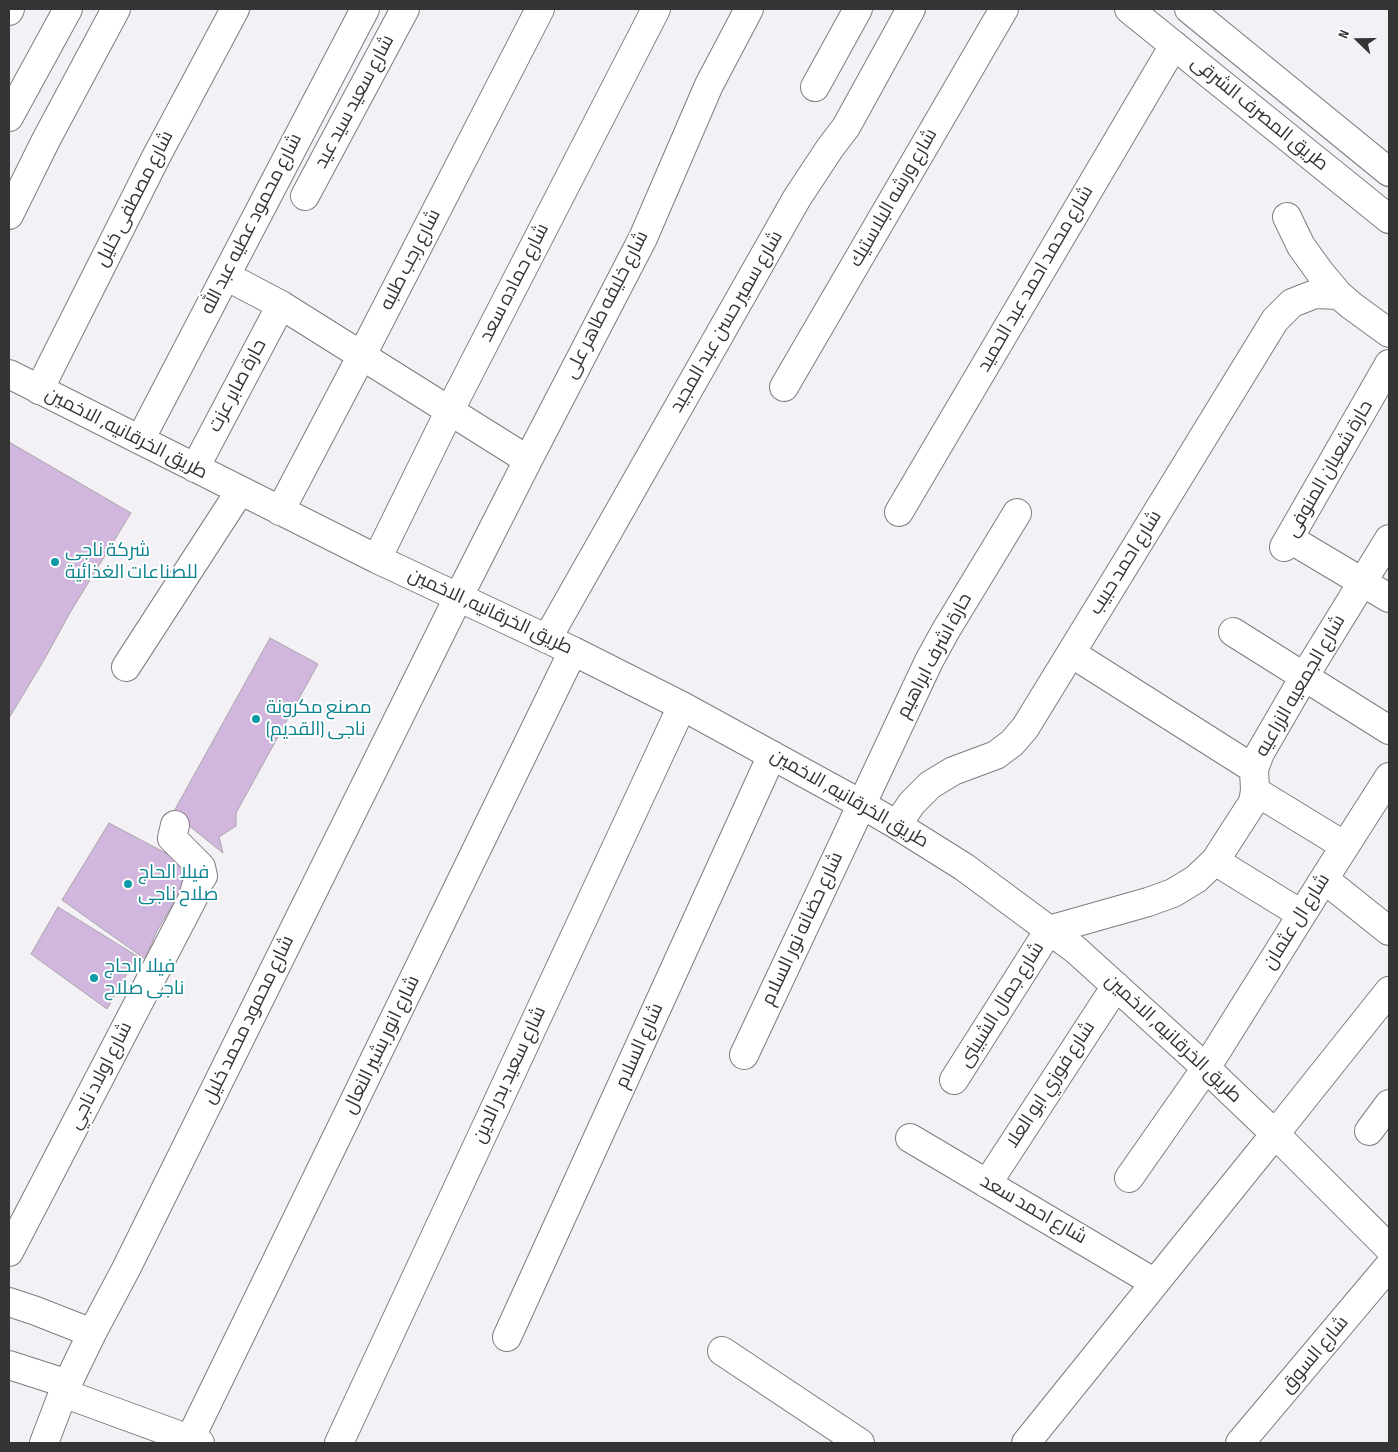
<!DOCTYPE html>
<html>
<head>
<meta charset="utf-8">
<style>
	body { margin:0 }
	#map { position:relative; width:1398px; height:1452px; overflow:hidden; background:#f4f1f6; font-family:"Sofia Sans Condensed",sans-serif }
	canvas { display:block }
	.frame { position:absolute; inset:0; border:10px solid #353435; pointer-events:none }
	.north { position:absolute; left:1333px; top:15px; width:50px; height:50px; -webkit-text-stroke:4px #fff; paint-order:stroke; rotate:292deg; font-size:14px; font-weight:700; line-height:20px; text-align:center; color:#353435 }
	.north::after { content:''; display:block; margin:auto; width:18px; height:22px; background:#353435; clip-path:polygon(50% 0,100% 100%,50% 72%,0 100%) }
</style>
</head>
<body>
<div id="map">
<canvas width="1398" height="1452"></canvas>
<div class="frame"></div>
<div class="north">N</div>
</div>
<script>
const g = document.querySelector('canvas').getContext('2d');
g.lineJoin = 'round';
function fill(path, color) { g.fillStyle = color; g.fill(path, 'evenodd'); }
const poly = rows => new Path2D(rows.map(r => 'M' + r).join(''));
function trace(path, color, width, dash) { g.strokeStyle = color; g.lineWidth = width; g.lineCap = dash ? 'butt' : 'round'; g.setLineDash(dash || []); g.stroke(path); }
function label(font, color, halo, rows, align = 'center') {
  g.font = font + ' "Sofia Sans Condensed",Cairo,sans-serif'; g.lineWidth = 4; g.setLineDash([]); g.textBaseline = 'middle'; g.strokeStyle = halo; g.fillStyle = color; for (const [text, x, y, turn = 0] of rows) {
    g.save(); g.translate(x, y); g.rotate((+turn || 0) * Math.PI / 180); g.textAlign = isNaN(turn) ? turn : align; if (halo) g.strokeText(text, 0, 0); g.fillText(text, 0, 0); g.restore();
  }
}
const building = poly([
	[9,442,131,513,71,611,44,660,9,718,9,442],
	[270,638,318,664,236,813,236,826,219,837,223,853,173,813,270,638],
	[109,823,194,868,157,931,145,959,62,900,109,823],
	[58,907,137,956,107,1009,31,954,58,907]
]);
fill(building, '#d1b6de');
trace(building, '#a9a6aa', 1);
const minor = poly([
	[1129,9,1389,219],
	[1189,9,1389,172],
	[9,11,10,9],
	[815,87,858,9],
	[9,117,68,9],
	[305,196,405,9],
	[9,215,46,140,116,9],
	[1287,217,1301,246,1319,271,1339,295,1352,306,1389,333],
	[226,276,281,305,528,460],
	[9,374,377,559,573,651,682,706,861,804,897,825,964,867,1076,950,1206,1068,1275,1134,1026,1443],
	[784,387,1004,9],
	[39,390,156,157,235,9],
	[140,440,365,9],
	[195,468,281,305],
	[280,511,362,355,540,9],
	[899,512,1174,45],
	[1290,539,1389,598],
	[1284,547,1389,364],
	[377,559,450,410,656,9],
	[1233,632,1389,730],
	[547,639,797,198,830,148,846,127,911,9],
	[1071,653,1254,769],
	[126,667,240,491],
	[1255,791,1345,846],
	[897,825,912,803,930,785,953,771,996,755,1012,743,1025,728,1275,320,1292,303,1315,294,1339,295],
	[1215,861,1301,914],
	[1324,879,1389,931],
	[1389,991,1275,1134,1389,1248],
	[744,1055,929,661,946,630,1017,513],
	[954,1080,1049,930,1148,902,1173,893,1196,879,1215,861,1253,802,1255,791,1254,769,1260,753,1304,677,1389,539],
	[1369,1131,1389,1104],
	[910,1138,1155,1283],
	[1129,1178,1206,1068,1324,879,1389,777],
	[987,1184,1116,986],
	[9,1252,193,898,196,886,203,876,201,867,172,838,175,825],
	[9,1302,36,1311,92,1333],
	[507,1337,772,755],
	[722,1351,860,1443],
	[9,1365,68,1384],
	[63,1393,200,1443],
	[190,1439,573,651],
	[44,1443,63,1393,92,1333,126,1269,458,598,528,460,643,238,709,85,749,9],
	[339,1443,682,706],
	[1240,1443,1389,1266]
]);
trace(minor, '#7e7c7f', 30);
trace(minor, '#fff', 28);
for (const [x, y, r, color] of [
	[55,562,5,"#0f9aa8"],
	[256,719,5,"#0f9aa8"],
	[128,884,5,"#0f9aa8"],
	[94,978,5,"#0f9aa8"]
]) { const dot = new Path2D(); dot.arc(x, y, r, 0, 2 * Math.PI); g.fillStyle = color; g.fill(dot); trace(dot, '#fff', 2); }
label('19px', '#353435', '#fff', [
	["شارع سعيد سيد عيد",355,102,-62],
	["طريق المصرف الشرقى",1259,114,39],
	["شارع ورشه البلاستيك",894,198,-60],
	["شارع مصطفى خليل",135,199,-63],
	["شارع محمود عطيه عبد الله",252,224,-63],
	["شارع رجب طلبه",411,260,-63],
	["شارع محمد احمد عبد الحميد",1036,279,-60],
	["شارع حماده سعد",515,283,-63],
	["شارع خليفه طاهر على",607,305,-63],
	["شارع سمير حسن عبد المجيد",727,322,-60],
	["حارة صابر عزت",238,386,-62],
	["طريق الخرقانيه, الاخمين",126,434,27],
	["حارة شعبان المنوفى",1330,469,-60],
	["شارع احمد حبيب",1126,563,-58],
	["طريق الخرقانيه, الاخمين",490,612,25],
	["حارة اشرف ابراهيم",935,656,-62],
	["شارع الجمعيه الزراعيه",1301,686,-60],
	["طريق الخرقانيه, الاخمين",849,799,30],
	["شارع ال عثمان",1297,922,-58],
	["شارع حضانه نور السلام",803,929,-65],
	["شارع جمال الشبينى",1002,1005,-58],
	["شارع محمود محمد خليل",249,1020,-64],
	["طريق الخرقانيه, الاخمين",1173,1039,43],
	["شارع انور بشير النعال",382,1045,-64],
	["شارع السلام",640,1046,-66],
	["شارع سعيد بدر الدين",510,1075,-65],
	["شارع اولاد ناجي",101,1076,-63],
	["شارع فوزي ابو العلا",1051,1085,-57],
	["شارع احمد سعد",1033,1210,30],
	["شارع السوق",1315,1355,-50]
]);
label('19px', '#0d838f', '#fff', [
	["شركة ناجى",65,551],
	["للصناعات الغذائية",65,573],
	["مصنع مكرونة",266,708],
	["ناجى (القديم)",266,730],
	["فيلا الحاج",138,873],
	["صلاح ناجى",138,895],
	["فيلا الحاج",104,967],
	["ناجى صلاح",104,989]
], 'left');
</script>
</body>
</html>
